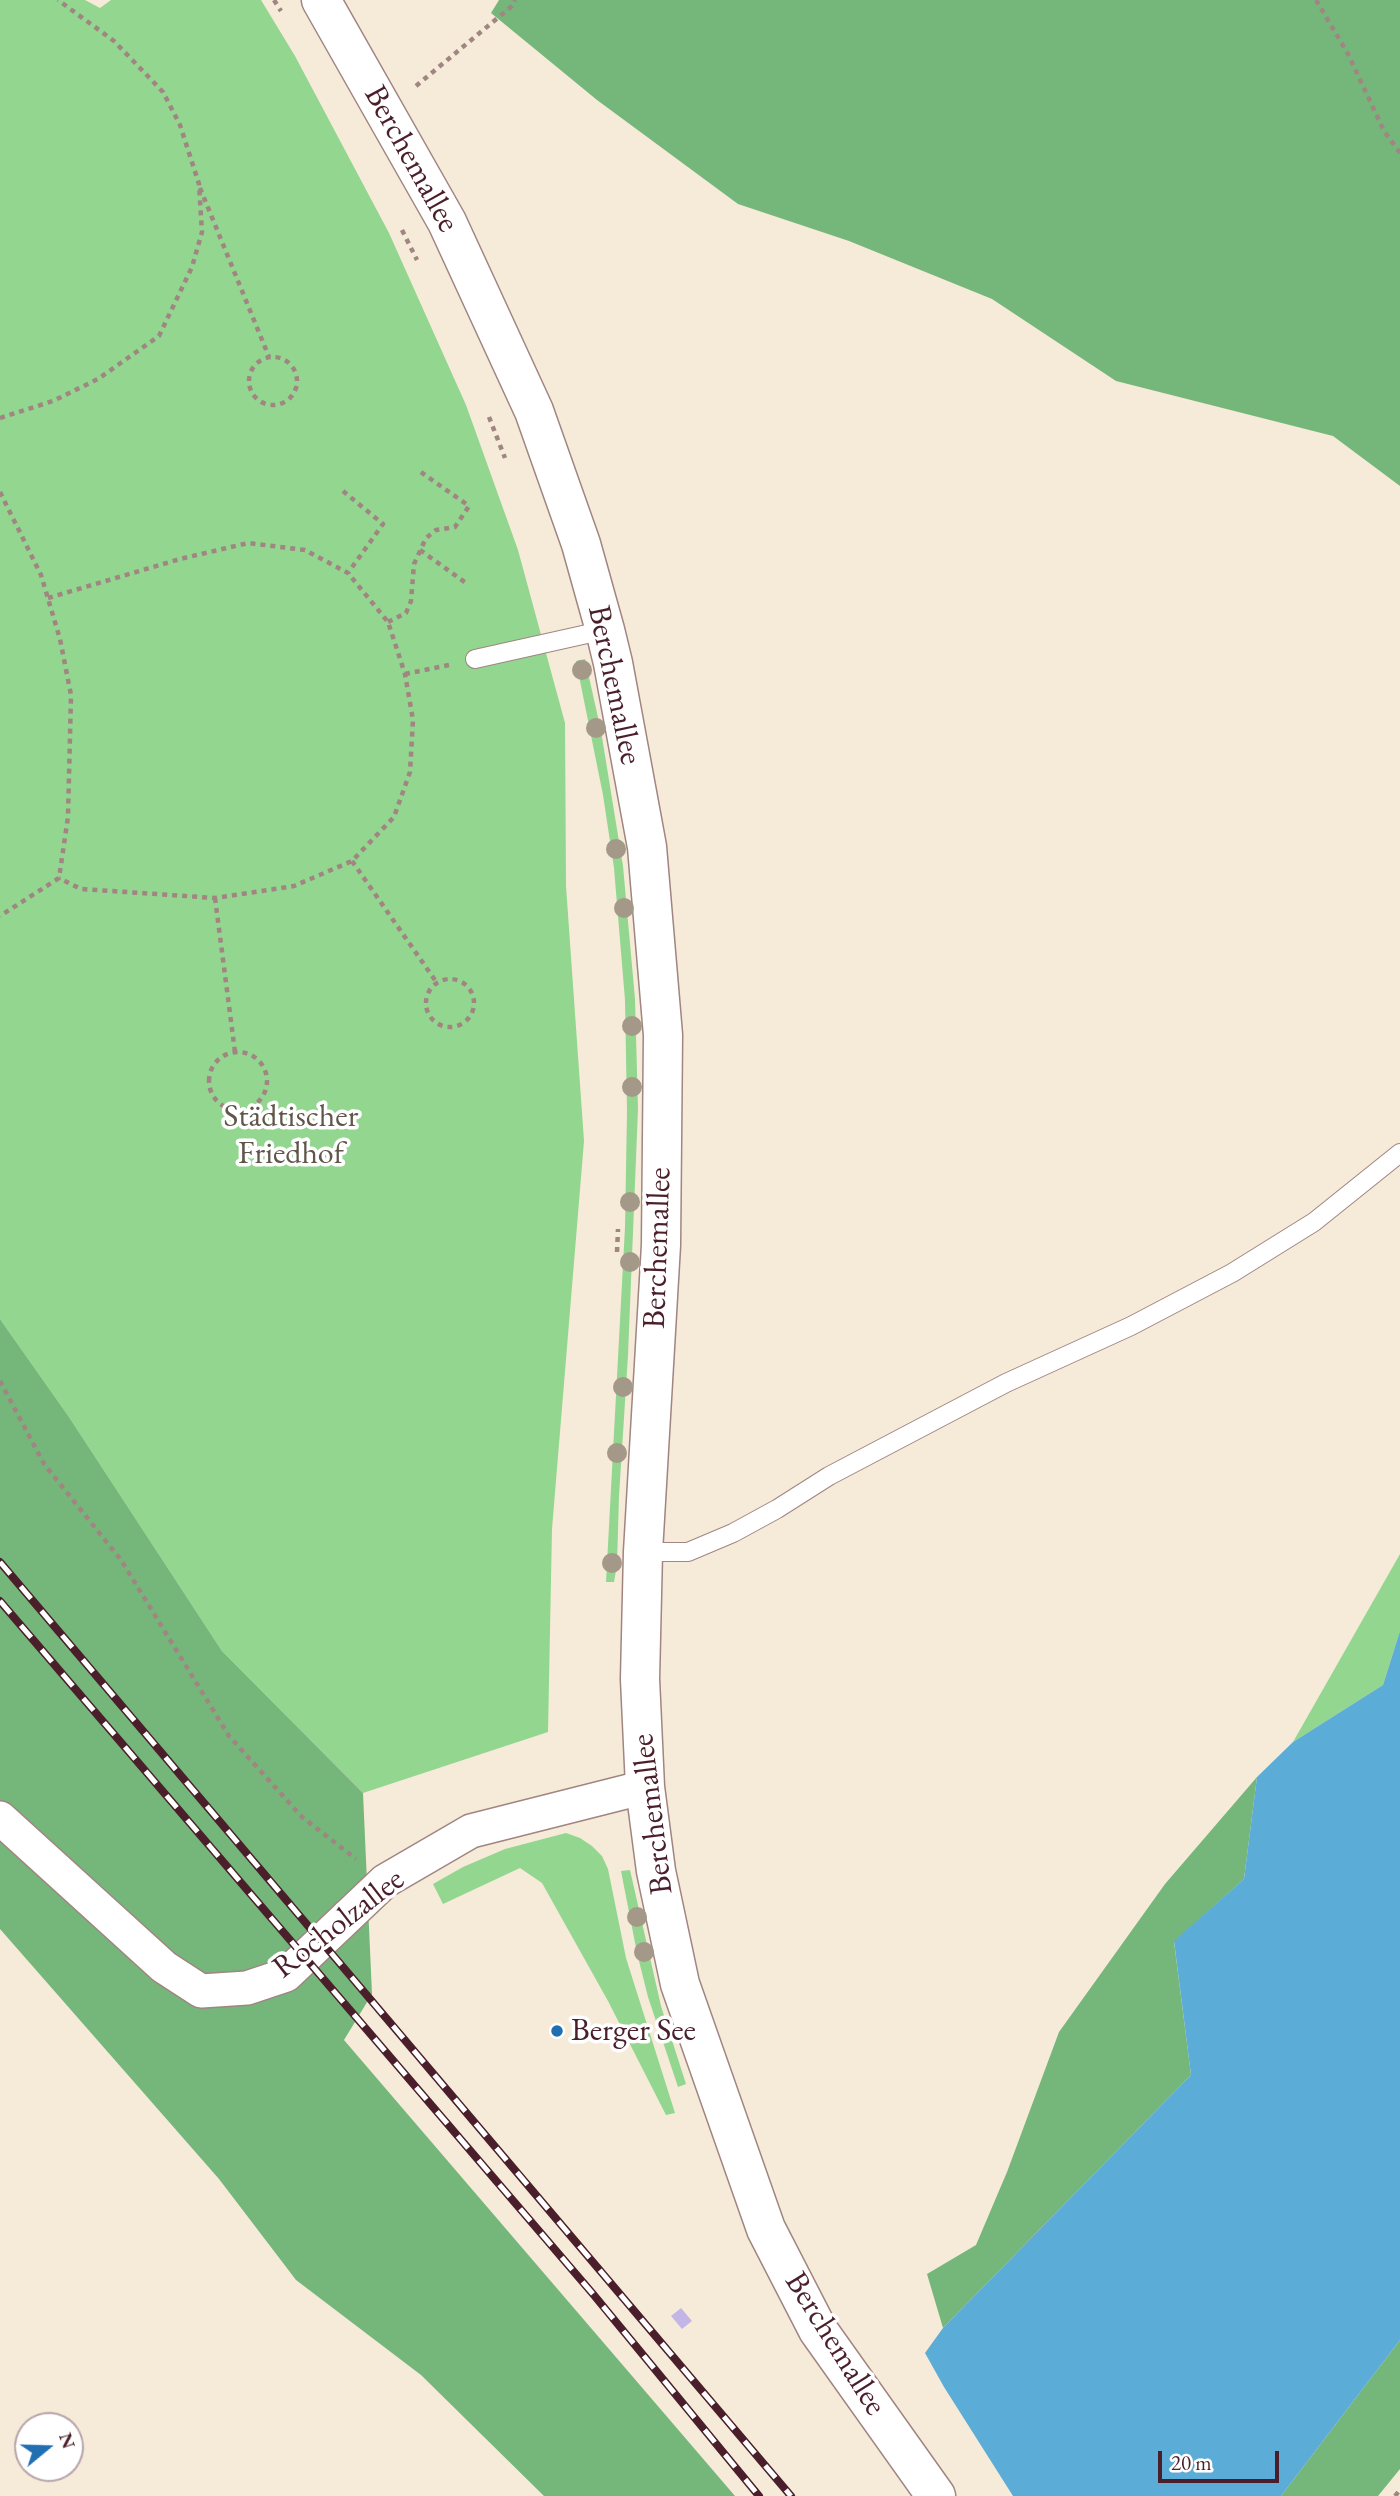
<!DOCTYPE html>
<html>
<head>
<meta charset="utf-8">
<style>
	body { margin:0 }
	#map { position:relative; width:1400px; height:2496px; overflow:hidden; background:#f6ebd8; font-family:"EB Garamond",serif }
	canvas { display:block }
	.north { position:absolute; left:14px; top:2412px; width:70px; height:70px; box-sizing:border-box; background:#fff; border:2px solid #b7a5aa; border-radius:50%; rotate:71deg; font-size:19px; font-weight:700; line-height:28px; text-align:center; color:#4a1f2b }
	.north::after { content:''; display:block; margin:auto; width:24px; height:32px; background:#1f6fb2; clip-path:polygon(50% 0,100% 100%,50% 72%,0 100%) }
	.scale { position:absolute; left:1158px; top:2451px; width:121px; height:32px; box-sizing:border-box; border:4px solid #4a1f2b; border-top:0; padding-left:9px; font-size:21px; line-height:24px; white-space:nowrap; color:#4a1f2b; -webkit-text-stroke:5px #fff; paint-order:stroke }
</style>
</head>
<body>
<div id="map">
<canvas width="1400" height="2496"></canvas>
<div class="north">N</div>
<div class="scale">20 m</div>
</div>
<script>
const g = document.querySelector('canvas').getContext('2d');
g.lineJoin = 'round';
function fill(path, color) { g.fillStyle = color; g.fill(path, 'evenodd'); }
const poly = rows => new Path2D(rows.map(r => 'M' + r).join(''));
function trace(path, color, width, dash) { g.strokeStyle = color; g.lineWidth = width; g.lineCap = dash ? 'butt' : 'round'; g.setLineDash(dash || []); g.stroke(path); }
function label(font, color, halo, rows, align = 'center') {
  g.font = font + ' "EB Garamond",serif'; g.lineWidth = 7; g.setLineDash([]); g.textBaseline = 'middle'; g.strokeStyle = halo; g.fillStyle = color; for (const [text, x, y, turn = 0] of rows) {
    g.save(); g.translate(x, y); g.rotate((+turn || 0) * Math.PI / 180); g.textAlign = isNaN(turn) ? turn : align; if (halo) g.strokeText(text, 0, 0); g.fillText(text, 0, 0); g.restore();
  }
}
fill(poly([
	[0,0,85,0,100,8,111,0,261,0,295,56,389,233,466,405,518,550,565,723,566,886,584,1141,552,1529,548,1732,363,1793,222,1651,69,1417,0,1319],
	[585,659,601,731,623,866,635,999,638,1109,628,1355,619,1496,617,1565,614,1582,606,1582,625,1227,627,1111,625,1000,614,868,603,795,576,661],
	[1400,1554,1400,1631,1383,1685,1293,1742],
	[566,1833,580,1838,592,1846,602,1856,608,1869,626,1958,675,2113,666,2115,608,2001,542,1883,520,1868,443,1904,433,1884,463,1867,505,1849],
	[630,1870,661,2006,686,2084,678,2087,648,1997,637,1953,621,1871]
]), '#92d68f');
fill(poly([
	[499,0,1400,0,1400,486,1333,436,1116,381,992,299,849,241,738,204,597,100,491,13],
	[0,1319,69,1417,222,1651,363,1793,372,1994,344,2040,735,2496,544,2496,421,2375,296,2280,219,2179,0,1929],
	[1257,1777,1244,1879,1174,1942,1191,2075,943,2328,927,2274,976,2245,1007,2172,1059,2032,1165,1884],
	[1400,2340,1400,2469,1378,2496,1281,2496]
]), '#75b77a');
fill(poly([
	[1400,1631,1400,2340,1281,2496,1013,2496,944,2387,925,2353,943,2328,1191,2075,1174,1941,1244,1879,1257,1777,1293,1742,1383,1685]
]), '#5bacd6');
fill(poly([
	[681,2308,692,2321,682,2329,671,2316]
]), '#c3b6e6');
const service = poly([
	[475,659,605,630],
	[643,1552,688,1552,733,1533,777,1509,829,1476,1006,1383,1131,1326,1232,1273,1314,1222,1400,1153]
]);
const minor = poly([
	[0,1818,164,1967,201,1991,247,1988,286,1975,385,1881,471,1831,645,1787]
]);
const tertiary = poly([
	[321,0,447,222,534,411,581,544,605,630,613,663,647,847,663,1035,661,1245,643,1552,640,1679,645,1787,656,1871,680,1984,766,2229,818,2330,936,2496]
]);
trace(service, '#a08582', 20);
trace(minor, '#a08582', 36);
trace(tertiary, '#a08582', 41);
trace(poly([
	[274,0,281,11],
	[1316,0,1348,54,1384,131,1400,153],
	[416,86,512,6,515,0],
	[200,188,269,357],
	[402,230,417,260],
	'249 381a24 24 0 1 1 48 0a24 24 0 1 1-48 0Z',
	[489,417,505,458],
	[0,418,53,401,98,379,159,336,192,267,202,232,199,184,180,125,163,92,114,41,58,0],
	[343,491,383,524,348,573],
	[0,492,41,575,60,639,71,695,68,817,59,878,0,916],
	[420,550,466,583],
	[48,598,180,559,248,543,305,550,348,573,388,622,405,674,413,720,410,772,394,817,352,861,294,886,215,898,81,889,59,878],
	[388,622,406,613,411,601,414,564,426,538,436,530,455,527,469,506,418,470],
	[405,674,449,665],
	[352,861,437,983],
	[215,898,235,1052],
	'426 1003a24 24 0 1 1 48 0a24 24 0 1 1-48 0Z',
	'209 1081a29 29 0 1 1 58 0a29 29 0 1 1-58 0Z',
	[617,1252,618,1229],
	[0,1381,44,1464,121,1560,229,1736,302,1817,356,1859],
	[1395,2496,1400,2490]
]), '#a08582', 4.5, [5, 5]);
trace(service, '#fff', 18);
trace(minor, '#fff', 33);
trace(tertiary, '#fff', 38);
const rail = poly([
	[0,1562,791,2496],
	[0,1601,593,2294,759,2496]
]);
trace(rail, '#4a1f2b', 8);
trace(rail, '#fff', 5, [16]);
g.fillStyle = '#a49989';
for (const [x, y] of [
	[582,670],
	[596,728],
	[616,849],
	[624,908],
	[632,1026],
	[632,1087],
	[630,1202],
	[630,1262],
	[623,1387],
	[617,1453],
	[612,1563],
	[637,1917],
	[644,1952]
]) { g.beginPath(); g.arc(x, y, 10, 0, 2 * Math.PI); g.fill(); }
for (const [x, y, r, color] of [
	[557,2031,7,"#1f6fb2"]
]) { const dot = new Path2D(); dot.arc(x, y, r, 0, 2 * Math.PI); g.fillStyle = color; g.fill(dot); trace(dot, '#fff', 2.5); }
label('32px', '#4a1f2b', '#fff', [
	["Berchemallee",411,159,61],
	["Berchemallee",614,685,78],
	["Berchemallee",658,1248,-88],
	["Berchemallee",653,1814,-97],
	["Rocholzallee",339,1924,-38],
	["Berchemallee",835,2344,58]
]);
label('32px', '#605649', '#fff', [
	["Städtischer",291,1117],
	["Friedhof",291,1154]
]);
label('32px', '#4a1f2b', '#fff', [
	["Berger See",571,2031]
], 'left');
</script>
</body>
</html>
